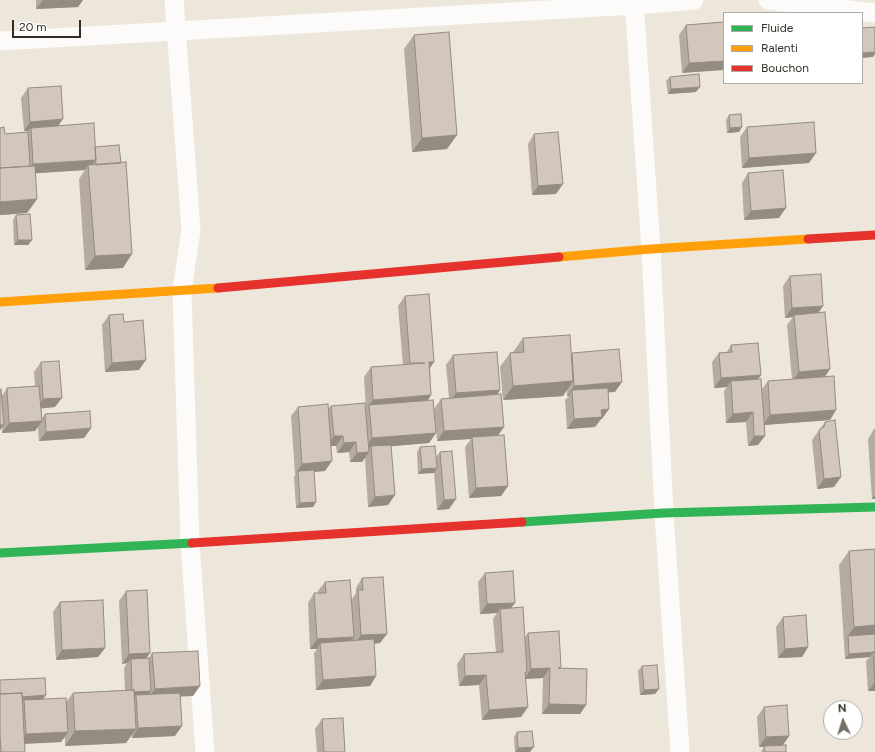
<!DOCTYPE html>
<html>
<head>
<meta charset="utf-8">
<style>
	body { margin:0 }
	#map { position:relative; width:875px; height:752px; overflow:hidden; background:#ede6da; font-family:Figtree,sans-serif }
	canvas { display:block }
	.legend { position:absolute; left:723px; top:12px; width:140px; height:72px; box-sizing:border-box; background:#fff; border:1px solid #adaba8; margin:0; padding:5px 7px; list-style:none; font-size:12px; color:#332e25 }
	.legend li { display:flex; align-items:center; gap:8px; height:20px }
	.legend b { width:20px; border:1px solid #adaba8 }
	.north { position:absolute; left:823px; top:700px; width:40px; height:40px; box-sizing:border-box; background:#fff; border:1px solid #adaba8; border-radius:50%; rotate:356deg; font-size:11px; font-weight:700; line-height:16px; text-align:center; color:#332e25 }
	.north::after { content:''; display:block; margin:auto; width:14px; height:18px; background:#746e64; clip-path:polygon(50% 0,100% 100%,50% 72%,0 100%) }
	.scale { position:absolute; left:12px; top:20px; width:69px; height:18px; box-sizing:border-box; border:2px solid #332e25; border-top:0; padding-left:5px; font-size:12px; line-height:14px; white-space:nowrap; color:#332e25; -webkit-text-stroke:3px #fff; paint-order:stroke }
</style>
</head>
<body>
<div id="map">
<canvas width="875" height="752"></canvas>
<ul class="legend">
<li><b style="height:5px;background:#30b455"></b>Fluide</li>
<li><b style="height:5px;background:#ff9f0a"></b>Ralenti</li>
<li><b style="height:5px;background:#e5322d"></b>Bouchon</li>
</ul>
<div class="north">N</div>
<div class="scale">20 m</div>
</div>
<script>
const g = document.querySelector('canvas').getContext('2d');
g.lineJoin = 'round';
const poly = rows => new Path2D(rows.map(r => 'M' + r).join(''));
function trace(path, color, width, dash) { g.strokeStyle = color; g.lineWidth = width; g.lineCap = dash ? 'butt' : 'round'; g.setLineDash(dash || []); g.stroke(path); }
function fill(path, color) { g.fillStyle = color; g.fill(path, 'evenodd'); }
trace(poly([
	[174,0,191,230,182,291,190,543,205,752],
	[634,0,651,249,664,513,680,752],
	[768,0,875,13],
	[0,41,634,5,694,0]
]), '#fcfbf9', 19);
trace(poly([
	[522,522,664,513,875,507],
	[0,553,192,543]
]), '#30b455', 9);
trace(poly([
	[559,257,651,249,808,239],
	[0,302,218,288]
]), '#ff9f0a', 9);
trace(poly([
	[808,239,875,235],
	[218,288,559,257],
	[192,543,522,522]
]), '#e5322d', 9);
fill(poly([
	[36,0,83,0,78,7,36,9],
	[724,22,682,73,679,35,686,25],
	[414,35,447,149,412,152,404,49],
	[670,77,696,92,668,94,666,81],
	[28,88,59,126,95,147,123,268,85,270,79,179,85,170,35,173,37,199,27,213,0,215,0,128,5,134,27,132,28,131,24,131,21,98],
	[729,115,742,127,739,132,727,133,726,120],
	[747,127,809,163,742,168,740,137],
	[534,134,556,194,532,195,528,144],
	[748,173,779,218,744,220,742,183],
	[16,215,32,240,28,245,14,245,13,220],
	[790,276,823,306,818,313,830,369,825,377,836,410,830,420,764,425,758,445,748,446,746,422,726,423,724,391,727,387,714,388,712,362,719,353,727,352,731,345,761,375,758,379,762,389,768,381,792,379,787,325,793,317,785,318,783,286],
	[405,296,434,362,430,368,431,395,428,400,436,433,429,443,391,446,395,495,388,505,368,507,365,458,362,462,350,462,349,452,337,453,336,446,331,446,325,471,314,472,316,502,313,507,296,508,294,476,296,474,295,474,291,416,298,407,328,409,331,406,366,410,366,409,364,377,371,367,403,365,398,306],
	[109,315,124,322,139,370,105,372,102,325],
	[523,338,571,354,572,353,615,392,608,392,602,419,601,419,595,427,567,429,565,400,569,396,567,396,567,390,563,396,503,400,500,367,510,353,513,352],
	[453,355,500,390,497,395,497,436,508,486,501,496,469,498,465,447,471,439,437,441,434,409,441,399,449,398,446,365],
	[41,362,55,407,41,408,42,418,45,414,91,428,84,438,39,441,38,427,35,431,2,433,2,427,0,430,0,390,2,396,7,388,35,386,34,372],
	[825,422,834,487,817,489,812,440],
	[874,429,875,429,875,499,872,499,868,439],
	[420,447,436,457,440,452,449,509,437,510,434,472,418,474,417,452],
	[875,549,875,691,868,691,866,661,870,657,845,659,839,565,849,551],
	[485,573,515,603,511,608,525,637,528,633,560,668,586,705,580,714,542,714,543,678,526,679,521,717,482,720,479,685,459,686,457,664,464,654,496,652,493,619,497,613,480,614,478,582],
	[362,578,380,643,374,644,376,676,370,686,316,690,314,653,317,649,310,649,308,603,314,593,318,593,318,591,325,582,352,599,356,593,356,588],
	[126,591,150,653,146,658,149,658,152,653,193,696,180,696,175,736,132,738,131,735,126,743,65,746,65,737,61,742,24,744,25,752,0,752,0,680,43,699,66,702,73,693,125,690,124,668,127,663,122,664,119,601],
	[60,602,105,648,98,657,56,660,53,612],
	[783,617,808,647,802,657,778,658,776,627],
	[642,666,655,694,640,695,638,671],
	[764,707,789,736,783,745,786,752,761,752,764,747,759,747,757,717],
	[322,719,345,752,317,752,315,729],
	[517,732,530,752,515,752,514,737]
]), '#b5aba1');
fill(poly([
	[43,0,83,0,78,7,36,9],
	[875,52,875,54,873,57,862,58,862,53],
	[724,61,724,70,682,73,689,63],
	[700,87,696,92,668,94,671,89],
	[63,119,56,129,31,128,28,131,24,131,30,122],
	[742,127,739,132,727,133,730,128],
	[457,135,447,149,412,152,422,138],
	[816,153,809,163,742,168,749,158],
	[96,160,89,169,88,165,85,170,26,174,33,164],
	[563,184,556,194,532,195,538,186],
	[37,199,27,213,0,215,0,202],
	[786,208,779,218,744,220,751,211],
	[18,240,32,240,28,245,14,245],
	[132,254,123,268,85,270,95,256],
	[823,306,817,315,794,315,793,317,785,318,792,308],
	[146,360,139,370,105,372,112,363],
	[429,362,434,362,427,372],
	[830,369,823,379,792,382,799,372],
	[761,375,754,385,731,381,727,387,714,388,721,378],
	[573,381,563,396,503,400,513,386],
	[622,382,615,392,573,395,572,390,569,396,567,396,574,386],
	[500,390,493,400,449,403,456,393],
	[431,395,425,405,369,405,373,400],
	[62,398,55,407,37,409,43,399],
	[609,409,602,419,601,419,595,427,567,429,574,419,601,410],
	[836,410,830,420,763,425,770,415],
	[753,412,746,422,726,423,733,414],
	[42,421,35,431,2,433,9,423],
	[0,425,4,425,0,430],
	[504,427,497,437,472,437,471,439,437,441,444,431],
	[91,428,84,438,39,441,46,432],
	[436,433,429,443,371,448,371,446,370,448,365,448,372,438],
	[334,436,343,436,336,446,327,446],
	[754,436,765,436,758,445,748,446],
	[356,442,349,452,337,453,344,443],
	[369,452,362,462,350,462,357,453],
	[332,461,325,471,298,473,298,471,295,474,302,464],
	[437,468,434,473,418,474,422,469],
	[841,477,834,487,817,489,824,479],
	[508,486,501,496,469,498,476,488],
	[395,495,388,505,368,507,375,497],
	[875,495,875,499,872,499],
	[456,499,449,509,437,510,444,500],
	[316,502,313,507,296,508,300,503],
	[515,603,508,612,500,609,497,613,480,614,487,604],
	[875,625,875,639,848,636,854,627],
	[387,634,380,643,354,645,361,635],
	[354,637,348,647,320,643,317,649,310,649,317,639],
	[808,647,802,657,778,658,785,649],
	[105,648,98,657,56,660,62,650],
	[873,652,870,657,845,659,849,654],
	[150,653,143,663,131,659,127,663,122,664,129,654],
	[550,668,543,678,524,679,531,669],
	[486,675,479,685,459,686,465,676],
	[376,676,370,686,316,690,323,680],
	[875,682,875,691,868,691],
	[200,686,193,696,148,698,155,689],
	[659,689,655,694,640,695,644,690],
	[151,691,144,700,136,695,132,701,132,692],
	[46,695,39,705,24,700,20,706,0,698],
	[549,704,586,705,580,714,542,714],
	[528,707,521,717,482,720,489,710],
	[182,726,175,736,132,738,138,728],
	[136,729,126,743,65,746,75,731],
	[68,732,61,742,19,744,26,734],
	[789,736,782,746,759,747,766,737],
	[534,747,530,752,516,752,518,748]
]), '#948b83');
const building = poly([
	[724,22,724,61,689,63,686,25,724,22],
	[875,27,875,52,862,53,862,28,875,27],
	[449,32,457,135,422,138,414,35,449,32],
	[699,74,700,87,671,89,670,77,699,74],
	[61,86,63,119,30,122,28,88,61,86],
	[741,114,742,127,730,128,729,115,741,114],
	[814,122,816,153,749,158,747,127,814,122],
	[94,123,96,160,33,164,31,128,94,123],
	[4,127,5,134,28,132,30,166,0,168,0,128,4,127],
	[558,132,563,184,538,186,534,134,558,132],
	[119,145,121,163,96,165,95,147,119,145],
	[126,162,132,254,95,256,88,165,126,162],
	[35,166,37,199,0,202,0,168,35,166],
	[783,170,786,208,751,211,748,173,783,170],
	[30,214,32,240,18,240,16,215,30,214],
	[821,274,823,306,792,308,790,276,821,274],
	[429,294,434,362,429,362,431,395,373,400,371,367,425,363,410,363,405,296,429,294],
	[825,312,830,369,799,372,794,315,825,312],
	[123,314,124,322,143,320,146,360,112,363,109,315,123,314],
	[570,335,573,381,513,386,510,353,524,352,523,338,570,335],
	[758,343,761,375,721,378,719,353,732,352,731,345,758,343],
	[619,349,622,382,574,386,572,353,619,349],
	[497,352,500,390,456,393,453,355,497,352],
	[59,361,62,398,43,399,41,362,59,361],
	[834,376,836,410,770,415,768,381,834,376],
	[761,379,765,436,754,436,753,412,733,414,731,381,761,379],
	[39,386,42,421,9,423,7,388,39,386],
	[608,388,609,409,601,410,602,417,574,419,572,390,608,388],
	[1,389,4,425,0,425,0,390,1,389],
	[501,394,504,427,444,431,441,399,501,394],
	[433,400,436,433,372,438,369,405,433,400],
	[365,403,369,452,357,453,356,442,344,443,343,436,334,436,331,406,365,403],
	[328,404,332,461,302,464,298,407,328,404],
	[90,411,91,428,46,432,45,414,90,411],
	[835,420,841,477,824,479,819,430,824,427,825,422,835,420],
	[504,435,508,486,476,488,472,437,504,435],
	[391,445,395,495,375,497,371,446,391,445],
	[435,446,437,468,422,469,420,447,435,446],
	[452,451,456,499,444,500,440,452,452,451],
	[314,470,316,502,300,503,298,471,314,470],
	[875,549,875,625,854,627,849,551,875,549],
	[513,571,515,603,487,604,485,573,513,571],
	[383,577,387,634,361,635,358,590,363,590,362,578,383,577],
	[350,580,354,637,317,639,314,593,326,593,325,582,350,580],
	[147,590,150,653,129,654,126,591,147,590],
	[103,600,105,648,62,650,60,602,103,600],
	[523,607,527,672,525,672,528,707,489,710,486,675,465,676,464,654,503,652,500,609,523,607],
	[806,615,808,647,785,649,783,617,806,615],
	[559,631,561,667,558,668,587,669,586,705,549,704,550,668,531,669,528,633,559,631],
	[875,634,875,652,849,654,848,636,875,634],
	[374,639,376,676,323,680,320,643,374,639],
	[198,651,200,686,155,689,152,653,198,651],
	[873,652,875,652,875,682,873,652],
	[149,658,151,691,134,692,134,690,132,690,131,659,149,658],
	[657,665,659,689,644,690,642,666,657,665],
	[45,678,46,695,22,697,22,693,0,694,0,680,45,678],
	[134,690,136,729,75,731,73,693,134,690],
	[22,693,25,752,1,752,0,734,0,694,22,693],
	[180,693,182,726,138,728,136,695,180,693],
	[66,698,68,732,26,734,24,700,66,698],
	[787,705,789,736,766,737,764,707,787,705],
	[343,718,345,752,324,752,322,719,343,718],
	[532,731,534,747,518,748,517,732,532,731],
	[786,745,786,752,765,752,764,746,786,745]
]);
fill(building, '#d3c7bb');
trace(building, '#948b83', 1);
</script>
</body>
</html>
